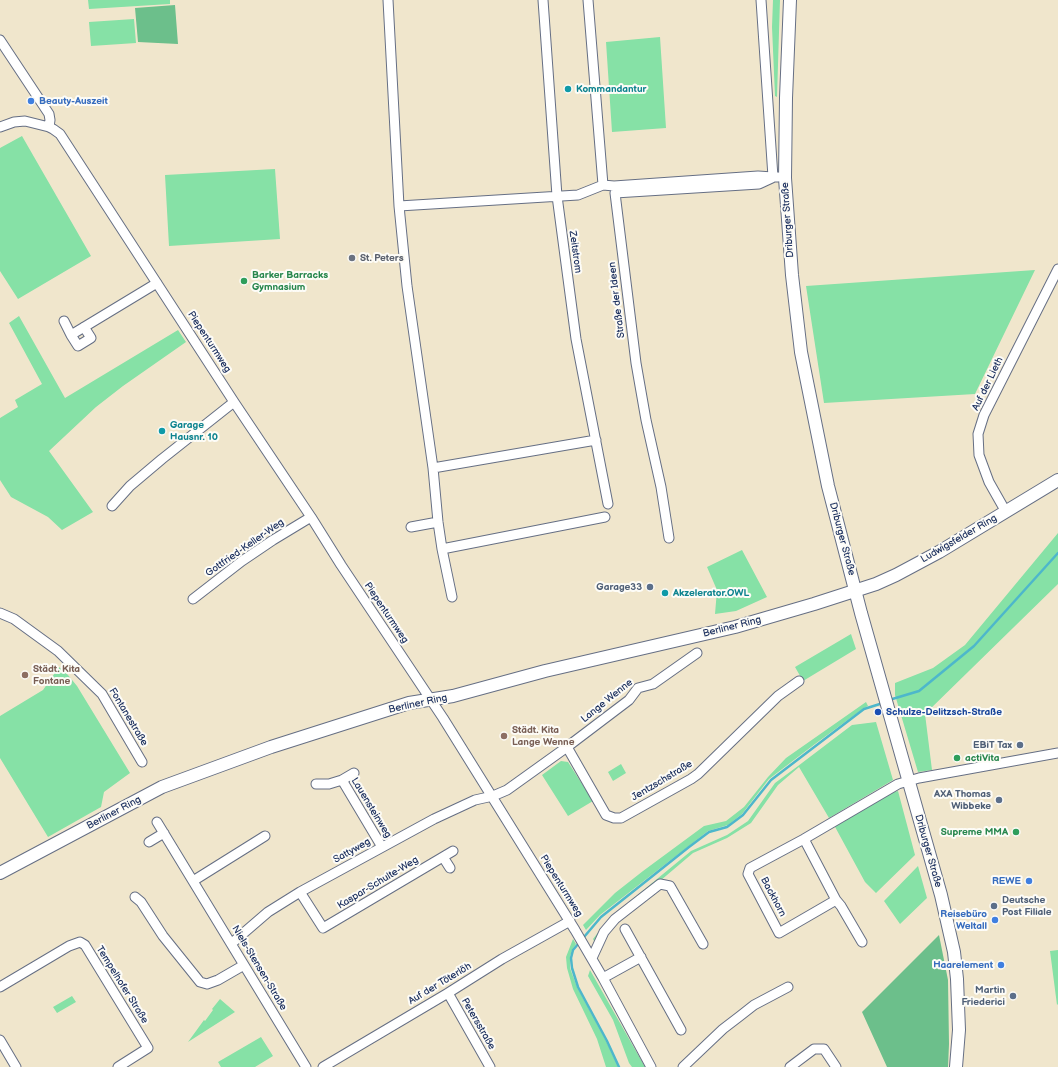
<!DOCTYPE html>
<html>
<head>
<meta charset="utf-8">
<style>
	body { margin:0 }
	canvas { display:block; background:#f0e6cc }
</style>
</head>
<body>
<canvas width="1058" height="1067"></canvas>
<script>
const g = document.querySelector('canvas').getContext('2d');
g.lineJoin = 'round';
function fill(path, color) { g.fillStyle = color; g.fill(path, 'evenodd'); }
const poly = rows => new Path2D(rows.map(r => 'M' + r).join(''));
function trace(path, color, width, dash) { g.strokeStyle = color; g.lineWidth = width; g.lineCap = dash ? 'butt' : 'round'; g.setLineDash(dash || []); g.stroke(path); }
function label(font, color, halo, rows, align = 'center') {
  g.font = font + ' "Balsamiq Sans",sans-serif'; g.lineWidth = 4; g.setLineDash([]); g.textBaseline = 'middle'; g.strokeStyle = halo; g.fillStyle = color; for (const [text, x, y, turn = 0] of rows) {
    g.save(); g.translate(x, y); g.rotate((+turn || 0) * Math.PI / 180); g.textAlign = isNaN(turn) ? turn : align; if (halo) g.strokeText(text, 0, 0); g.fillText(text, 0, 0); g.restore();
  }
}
fill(poly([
	[88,0,170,0,170,4,89,9],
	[773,0,780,0,777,97,775,96,772,27],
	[134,19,136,43,91,46,89,22],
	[660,37,666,128,612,132,606,42],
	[22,136,91,256,18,299,0,271,0,148],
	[275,169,280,239,169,246,165,175],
	[1035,270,975,394,824,403,806,286],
	[19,316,65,398,178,330,186,342,123,386,96,407,49,451,93,512,62,530,48,517,11,497,0,480,0,418,18,407,15,400,42,384,9,323],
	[1058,533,1058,584,925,714,932,770,918,772,895,695,895,683,933,668,965,645],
	[742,550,767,597,736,611,715,614,717,590,707,567],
	[851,634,856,649,803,681,795,667],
	[59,667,68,675,77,686,130,773,104,792,101,807,48,837,0,758,0,716,43,690],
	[866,702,868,706,864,708,815,744,769,779,742,814,728,825,708,831,600,915,586,930,583,925,615,893,643,871,704,826,726,821,744,807,768,777,786,758],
	[876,722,893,780,829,818,799,767,778,785,751,823,727,838,693,853,601,931,594,941,593,939,600,930,612,916,691,851,727,835,748,821,775,783,798,766,852,725],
	[561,761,568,762,593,801,568,816,542,775],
	[621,764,626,773,613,781,608,772],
	[898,791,915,855,876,893,865,882,834,825,890,793],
	[918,866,927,898,900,924,884,901],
	[573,939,576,944,572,950,570,957,570,968,577,987,606,1041,618,1067,606,1067,597,1039,573,989,567,968,566,957],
	[1058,950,1058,1004,1057,1005,1050,951],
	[590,970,645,1067,632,1067,629,1063,613,1020,588,976],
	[72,996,76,1002,57,1013,53,1007],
	[220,999,235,1012,188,1042,204,1020,205,1021,213,1010,212,1009],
	[261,1037,273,1056,255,1067,221,1067,218,1062]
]), '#86e1a6');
fill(poly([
	[175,5,178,44,138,42,135,8],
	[939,935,948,980,949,1044,948,1067,887,1067,862,1012]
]), '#6cbf8b');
trace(poly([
	[889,700,919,691,974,646,1058,553],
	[619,1067,607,1041,578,987,572,968,571,958,573,950,601,917,689,847,709,832,727,827,743,815,771,780,864,709,883,703]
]), '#4db7cb', 2.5);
const minor = poly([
	[388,0,399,206,407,286,433,468,438,522,442,549,452,597],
	[543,0,557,196,576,339,608,504],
	[588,0,603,185],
	[761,0,773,177,778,177],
	[0,40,49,114,50,120,49,127],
	[0,127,14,122,25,121,49,127,53,129,60,134,234,402,311,517,341,565,443,718,575,930,603,978,651,1067],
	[615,193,636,363,646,420,661,487,669,538],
	[615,193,759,184,772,178],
	[399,206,578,195,603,185,614,186,758,176,773,177],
	[64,321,71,335,157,283],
	[71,335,78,346,91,338,84,327],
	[433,468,596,440],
	[112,506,130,486,162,459,234,402],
	[1006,512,989,482,979,455,978,434,984,415,1058,269],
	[411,527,438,522],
	[442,549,605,517],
	[193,599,242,561,273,540,311,517],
	[0,613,14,619,58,651,102,694,142,762],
	[567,747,606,815,614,818,621,818,691,779,698,774,778,696,799,681],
	[342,780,354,773],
	[316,784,329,784,342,780,382,847],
	[157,822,306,1067],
	[804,839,836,900,779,933,748,874,750,868,804,839,898,784,919,778,1058,753],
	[149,842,164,833],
	[443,857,450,868],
	[193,881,265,836],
	[300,892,323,928,453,851],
	[135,897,141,902,163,936,200,982,207,984,218,980,244,965],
	[836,900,841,906,862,942],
	[625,929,681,1030],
	[232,943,268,912,300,892,434,819,475,800,493,796,507,790,567,747,629,700,638,688,653,684,697,653],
	[592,958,604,932,615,919,660,884,670,886,703,944],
	[603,978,641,957],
	[0,987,69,946,80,942,85,945,148,1048,118,1067],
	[448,993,490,1067],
	[0,1040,16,1067],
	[323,1067,448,993,502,959,570,921],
	[683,1067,723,1029,740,1016,754,1005,788,987],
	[790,1067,814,1049,824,1049,836,1067]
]);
const major = poly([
	[790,0,786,98,785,178,792,275,801,352,828,486,861,613,941,895,954,952,957,979,959,1030,956,1067],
	[0,873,162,787,271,747,409,703,453,696,545,671,735,627,814,604,876,584,896,575,939,552,1058,480]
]);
trace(minor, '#666f84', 11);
trace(major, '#666f84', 14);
trace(minor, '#fff', 9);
trace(major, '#fff', 12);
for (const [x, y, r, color] of [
	[568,89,4,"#0f9aa8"],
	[31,101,4,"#3f7fe0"],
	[352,258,4,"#6b7280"],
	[244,281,4,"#2e9e5b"],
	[162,431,4,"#0f9aa8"],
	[650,587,4,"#5c6f8a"],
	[665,593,4,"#0f9aa8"],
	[25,675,4,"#8d6e63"],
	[878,712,4,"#1a4fb4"],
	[504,736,4,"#8d6e63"],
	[1020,745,4,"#5c6f8a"],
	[957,758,4,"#2e9e5b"],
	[999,800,4,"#5c6f8a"],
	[1016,832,4,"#2e9e5b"],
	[1029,881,4,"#3f7fe0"],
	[994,906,4,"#5c6f8a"],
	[995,920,4,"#3f7fe0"],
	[1001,965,4,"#3f7fe0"],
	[1013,996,4,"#5c6f8a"]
]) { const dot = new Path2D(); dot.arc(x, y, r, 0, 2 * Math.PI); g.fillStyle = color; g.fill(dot); trace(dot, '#fdfcf7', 1.5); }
label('bold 10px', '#0d838f', '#fdfcf7', [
	["Kommandantur",576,89],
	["Garage",170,425],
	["Hausnr. 10",170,437],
	["Akzelerator.OWL",673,593]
], 'left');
label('bold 10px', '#366cbe', '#fdfcf7', [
	["Beauty-Auszeit",39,101,"left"],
	["REWE",1021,881],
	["Reisebüro",987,914],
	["Weltall",987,926],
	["Haarelement",993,965]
], 'right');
label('10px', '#1b2f5e', '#fdfcf7', [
	["Driburger Straße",788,220,-94],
	["Zeitstrom",575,252,82],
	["Straße der Ideen",617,300,-97],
	["Piepenturmweg",209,342,57],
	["Auf der Lieth",988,384,-64],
	["Driburger Straße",842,539,75],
	["Ludwigsfelder Ring",959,539,-30],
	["Gottfried-Keller-Weg",245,548,-35],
	["Piepenturmweg",386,613,56],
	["Berliner Ring",732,627,-14],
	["Lange Wenne",607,701,-39],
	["Berliner Ring",418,704,-12],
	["Fontanestraße",128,717,59],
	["Jentzschstraße",662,781,-31],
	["Lauensteinweg",371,808,59],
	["Berliner Ring",114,813,-28],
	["Sattyweg",352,851,-29],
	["Driburger Straße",928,851,74],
	["Kaspar-Schulte-Weg",378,883,-31],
	["Piepenturmweg",561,886,58],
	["Backhorn",773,897,62],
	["Niels-Stensen-Straße",259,968,59],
	["Auf der Töterlöh",440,984,-31],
	["Tempelhofer Straße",122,985,58],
	["Petersstraße",478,1024,60]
]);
label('bold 10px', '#5b616d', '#fdfcf7', [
	["St. Peters",360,258]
], 'left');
label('bold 10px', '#27864d', '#fdfcf7', [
	["Barker Barracks",252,275],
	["Gymnasium",252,287],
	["actiVita",965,758],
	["Supreme MMA",1008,832,"right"]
], 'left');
label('bold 10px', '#4e5e75', '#fdfcf7', [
	["Garage33",642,587],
	["EBiT Tax",1012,745],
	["AXA Thomas",991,794],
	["Wibbeke",991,806],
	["Deutsche",1002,900,"left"],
	["Post Filiale",1002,912,"left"],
	["Martin",1005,990],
	["Friederici",1005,1002]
], 'right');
label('bold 10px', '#785e54', '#fdfcf7', [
	["Städt. Kita",33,669],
	["Fontane",33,681],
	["Städt. Kita",512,730],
	["Lange Wenne",512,742]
], 'left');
label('bold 10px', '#164399', '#fdfcf7', [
	["Schulze-Delitzsch-Straße",886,712]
], 'left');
</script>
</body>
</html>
